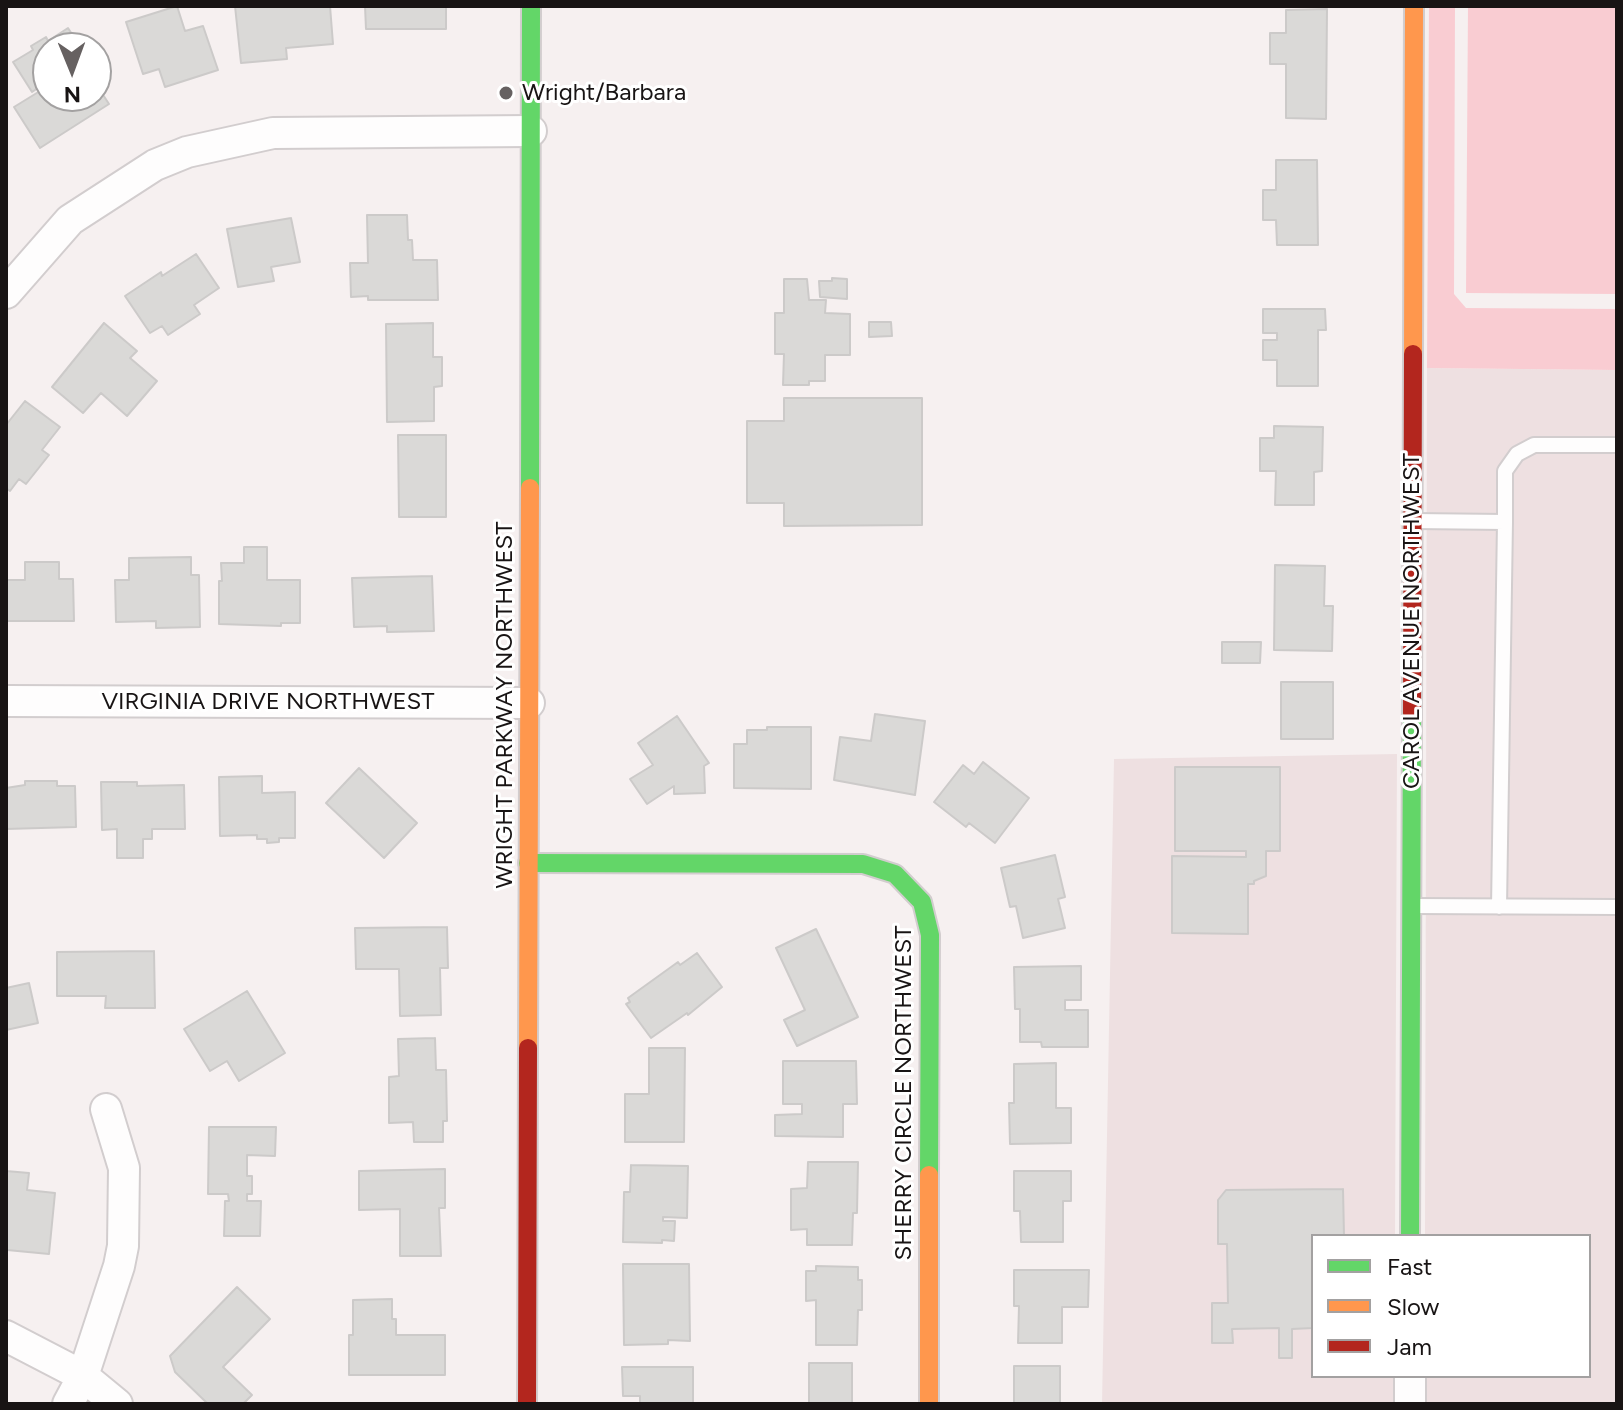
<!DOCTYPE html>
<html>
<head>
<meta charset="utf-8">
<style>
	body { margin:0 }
	#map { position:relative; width:1623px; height:1410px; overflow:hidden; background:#f6f0f0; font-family:Figtree,sans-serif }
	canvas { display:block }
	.frame { position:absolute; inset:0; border:8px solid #181414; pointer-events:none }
	.legend { position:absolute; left:1311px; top:1234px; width:280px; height:144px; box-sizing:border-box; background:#fff; border:2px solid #a3a1a1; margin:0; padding:10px 14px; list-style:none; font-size:24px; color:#181414 }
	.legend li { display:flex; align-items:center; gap:16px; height:40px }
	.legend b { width:40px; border:2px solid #a3a1a1 }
	.north { position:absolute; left:32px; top:32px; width:80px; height:80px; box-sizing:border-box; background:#fff; border:2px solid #a3a1a1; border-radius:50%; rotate:179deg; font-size:22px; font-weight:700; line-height:32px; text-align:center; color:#181414 }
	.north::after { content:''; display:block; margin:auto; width:28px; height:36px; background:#666161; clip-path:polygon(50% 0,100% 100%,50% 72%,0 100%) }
</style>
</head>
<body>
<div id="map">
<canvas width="1623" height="1410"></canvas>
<div class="frame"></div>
<ul class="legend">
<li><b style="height:10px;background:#63d668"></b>Fast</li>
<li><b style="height:10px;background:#ff974d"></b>Slow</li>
<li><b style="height:10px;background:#b3261e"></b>Jam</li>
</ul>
<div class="north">N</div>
</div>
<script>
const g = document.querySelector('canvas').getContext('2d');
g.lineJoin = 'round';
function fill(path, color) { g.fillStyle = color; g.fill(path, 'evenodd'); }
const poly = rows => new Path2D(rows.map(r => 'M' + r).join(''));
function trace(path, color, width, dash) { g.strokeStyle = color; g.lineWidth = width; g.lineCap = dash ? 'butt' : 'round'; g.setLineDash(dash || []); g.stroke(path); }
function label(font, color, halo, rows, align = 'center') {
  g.font = font + ' Figtree,sans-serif'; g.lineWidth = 6; g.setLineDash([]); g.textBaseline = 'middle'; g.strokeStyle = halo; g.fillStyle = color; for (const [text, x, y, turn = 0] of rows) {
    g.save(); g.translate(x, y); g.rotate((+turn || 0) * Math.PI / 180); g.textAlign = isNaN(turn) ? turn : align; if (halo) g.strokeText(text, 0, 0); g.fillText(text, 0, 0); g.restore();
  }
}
fill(poly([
	[1427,368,1617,370,1617,1404,1424,1404,1425,1376,1589,1376,1589,1236,1425,1236],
	[1397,754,1395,1236,1313,1236,1313,1376,1395,1376,1395,1404,1102,1404,1114,759]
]), '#eee0e1');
fill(poly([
	[1429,6,1455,6,1454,294,1466,308,1617,309,1617,370,1427,368],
	[1468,6,1617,6,1617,294,1466,293]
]), '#f9ccd2');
const building = poly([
	[177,6,185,31,203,26,218,70,165,87,159,69,143,74,126,22,177,6],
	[235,6,330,6,333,44,286,48,287,59,241,63,235,6],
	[365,6,446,6,446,29,366,29,365,6],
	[1327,9,1326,119,1286,118,1286,64,1270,64,1270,33,1286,33,1286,10,1327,9],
	[68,28,81,48,48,48,48,96,96,96,96,84,109,104,40,148,14,107,40,91,38,88,32,92,13,62,33,50,31,46,46,37,48,41,68,28],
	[1276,160,1317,160,1318,245,1277,245,1276,220,1263,220,1263,190,1276,190,1276,160],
	[367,215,407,215,408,240,412,240,413,260,437,260,438,300,368,300,368,296,351,297,350,263,368,263,367,215],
	[291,218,300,262,271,267,274,281,238,287,227,229,291,218],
	[196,254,219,288,194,305,200,314,168,335,162,326,150,333,125,296,161,272,162,276,196,254],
	[832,278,847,279,847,299,820,297,819,281,832,281,832,278],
	[784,279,807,279,809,300,826,300,825,313,850,314,850,355,825,355,825,381,809,381,809,385,783,385,784,354,775,354,775,313,784,313,784,279],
	[1263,309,1325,309,1326,330,1318,330,1318,386,1277,386,1277,360,1263,360,1263,340,1277,340,1277,333,1263,333,1263,309],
	[869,322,891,322,892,336,869,337,869,322],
	[104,323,137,351,130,358,157,381,127,416,101,393,83,413,52,387,104,323],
	[433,323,433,357,442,357,442,386,434,387,434,421,387,422,386,324,433,323],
	[784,398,922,398,922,525,784,526,784,503,747,503,747,421,784,421,784,398],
	[25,401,60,427,42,450,49,455,26,484,19,479,10,491,6,488,6,425,25,401],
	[1274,426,1323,427,1322,471,1314,472,1314,505,1275,505,1276,471,1260,471,1260,438,1274,438,1274,426],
	[398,435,446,435,446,517,399,517,398,435],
	[244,547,267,547,267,580,300,580,300,623,281,623,281,626,219,624,219,581,222,581,221,563,244,563,244,547],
	[191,557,191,575,199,575,200,627,156,628,156,621,116,622,115,580,129,580,129,558,191,557],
	[25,562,59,562,59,579,73,579,74,621,6,621,6,580,25,580,25,562],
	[1275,565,1325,566,1324,606,1333,606,1332,651,1274,650,1275,565],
	[432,576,434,631,387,632,387,626,354,627,352,578,432,576],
	[1222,642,1261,642,1260,663,1222,663,1222,642],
	[1281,682,1333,682,1333,739,1281,739,1281,682],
	[875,714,925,721,915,795,834,780,840,737,871,741,875,714],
	[677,716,709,763,704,766,705,793,674,794,674,786,647,804,630,779,653,765,638,743,677,716],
	[767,727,811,727,811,789,734,788,734,744,747,744,747,730,767,730,767,727],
	[983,762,1029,798,995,843,969,823,966,827,934,802,963,765,974,774,983,762],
	[1175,767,1280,767,1280,851,1266,851,1266,876,1254,881,1254,884,1248,884,1248,934,1172,933,1172,856,1246,857,1246,851,1175,851,1175,767],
	[359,768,417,823,384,858,326,803,359,768],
	[262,776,262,793,295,792,295,838,279,838,279,842,267,843,267,839,257,839,257,835,220,836,219,777,262,776],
	[25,781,57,781,57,786,75,786,76,827,6,829,6,788,25,785,25,781],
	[101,782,137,782,137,786,184,785,185,829,152,829,152,839,143,839,143,858,117,858,117,829,102,830,101,782],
	[1055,855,1065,897,1058,899,1065,928,1023,938,1016,906,1010,907,1001,868,1055,855],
	[447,927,448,968,440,968,441,1015,400,1016,399,969,356,969,355,928,447,927],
	[816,929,858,1017,797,1046,784,1020,805,1010,776,948,816,929],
	[154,951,155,1008,105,1008,106,996,57,996,57,952,154,951],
	[697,953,722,987,688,1015,687,1013,651,1038,626,1004,630,1002,628,998,678,962,680,965,697,953],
	[1081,966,1081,1000,1065,1000,1065,1010,1088,1010,1088,1047,1042,1047,1041,1042,1020,1042,1020,1009,1015,1009,1014,967,1081,966],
	[29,983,38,1023,6,1030,6,988,29,983],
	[247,991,285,1053,239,1081,227,1061,210,1071,184,1029,247,991],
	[435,1038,436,1070,446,1070,447,1121,443,1121,443,1142,414,1142,413,1122,389,1123,389,1077,399,1076,398,1039,435,1038],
	[649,1048,685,1048,684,1142,625,1142,625,1094,649,1094,649,1048],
	[783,1061,856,1061,857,1104,843,1104,843,1137,775,1136,775,1115,802,1114,802,1104,783,1104,783,1061],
	[1056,1063,1056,1108,1071,1108,1071,1143,1010,1144,1009,1103,1014,1103,1014,1064,1056,1063],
	[209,1127,276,1127,275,1156,247,1155,247,1176,252,1176,252,1194,247,1194,247,1201,261,1201,260,1236,224,1236,225,1201,229,1201,228,1194,208,1194,209,1127],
	[808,1162,858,1162,857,1213,853,1213,852,1245,807,1245,807,1229,791,1230,791,1189,807,1188,808,1162],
	[631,1165,688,1166,687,1218,663,1217,663,1221,675,1221,674,1241,662,1240,662,1243,623,1242,624,1192,630,1192,631,1165],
	[445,1169,445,1208,439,1208,441,1256,400,1256,400,1209,359,1210,359,1171,445,1169],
	[6,1171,29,1173,27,1190,55,1193,49,1254,7,1250,6,1171],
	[1014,1171,1071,1171,1071,1201,1063,1201,1063,1242,1021,1242,1020,1211,1014,1211,1014,1171],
	[1343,1189,1344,1236,1313,1236,1313,1328,1292,1329,1292,1358,1279,1358,1279,1328,1232,1329,1233,1343,1212,1343,1212,1303,1228,1303,1227,1244,1218,1244,1218,1200,1226,1190,1343,1189],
	[623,1264,689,1264,690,1341,668,1340,668,1344,624,1345,623,1264],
	[816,1266,858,1267,858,1280,862,1280,862,1310,858,1310,857,1345,816,1345,816,1300,806,1301,806,1271,816,1271,816,1266],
	[1014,1270,1089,1270,1088,1307,1062,1307,1062,1343,1018,1343,1019,1306,1014,1306,1014,1270],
	[237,1287,270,1319,223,1367,252,1395,243,1404,208,1404,175,1372,170,1356,237,1287],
	[392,1299,392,1319,396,1319,396,1335,445,1335,445,1375,349,1375,349,1335,353,1335,353,1300,392,1299],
	[809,1363,852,1363,852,1404,809,1404,809,1363],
	[1014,1366,1060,1366,1060,1404,1014,1404,1014,1366],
	[622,1367,693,1367,693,1404,640,1404,640,1396,623,1396,622,1367]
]);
fill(building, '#dad9d7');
trace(building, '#cccac9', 2);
const lane = poly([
	[1414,521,1505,522,1499,907],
	[1505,522,1505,471,1517,454,1534,445,1617,445],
	[1413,906,1617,907]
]);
const street = poly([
	[6,293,70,220,155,165,187,152,273,133,531,131],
	[6,701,529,703],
	[6,1336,83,1376,117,1404],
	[68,1404,83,1376,119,1266,123,1246,124,1168,106,1109],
	[1410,1404,1410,1376]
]);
const fast = poly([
	[530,488,531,6],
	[528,863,863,864,895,874,922,902,930,935,929,1175],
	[1410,1236,1412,713]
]);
const slow = poly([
	[1413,354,1414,6],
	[528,1048,530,488],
	[929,1404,929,1175]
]);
const jam = poly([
	[1412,713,1413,354],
	[527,1404,528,1048]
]);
trace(lane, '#d2cdce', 18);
trace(street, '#d2cdce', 34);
trace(fast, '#d2cdce', 22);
trace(slow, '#d2cdce', 22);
trace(jam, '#d2cdce', 22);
trace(lane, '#fefdfd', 14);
trace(street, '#fefdfd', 30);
trace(fast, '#63d668', 18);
trace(slow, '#ff974d', 18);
trace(jam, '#b3261e', 18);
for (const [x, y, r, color] of [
	[506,93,8,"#666161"]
]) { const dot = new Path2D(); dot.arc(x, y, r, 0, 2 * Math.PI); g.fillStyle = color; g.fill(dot); trace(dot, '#fff', 3); }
label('24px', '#181414', '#fff', [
	["Wright/Barbara",522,93]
], 'left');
label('24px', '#181414', '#fff', [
	["CAROL AVENUE NORTHWEST",1412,621,-90],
	["VIRGINIA DRIVE NORTHWEST",268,702],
	["WRIGHT PARKWAY NORTHWEST",505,705,-90],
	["SHERRY CIRCLE NORTHWEST",904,1093,-90]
]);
</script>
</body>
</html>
